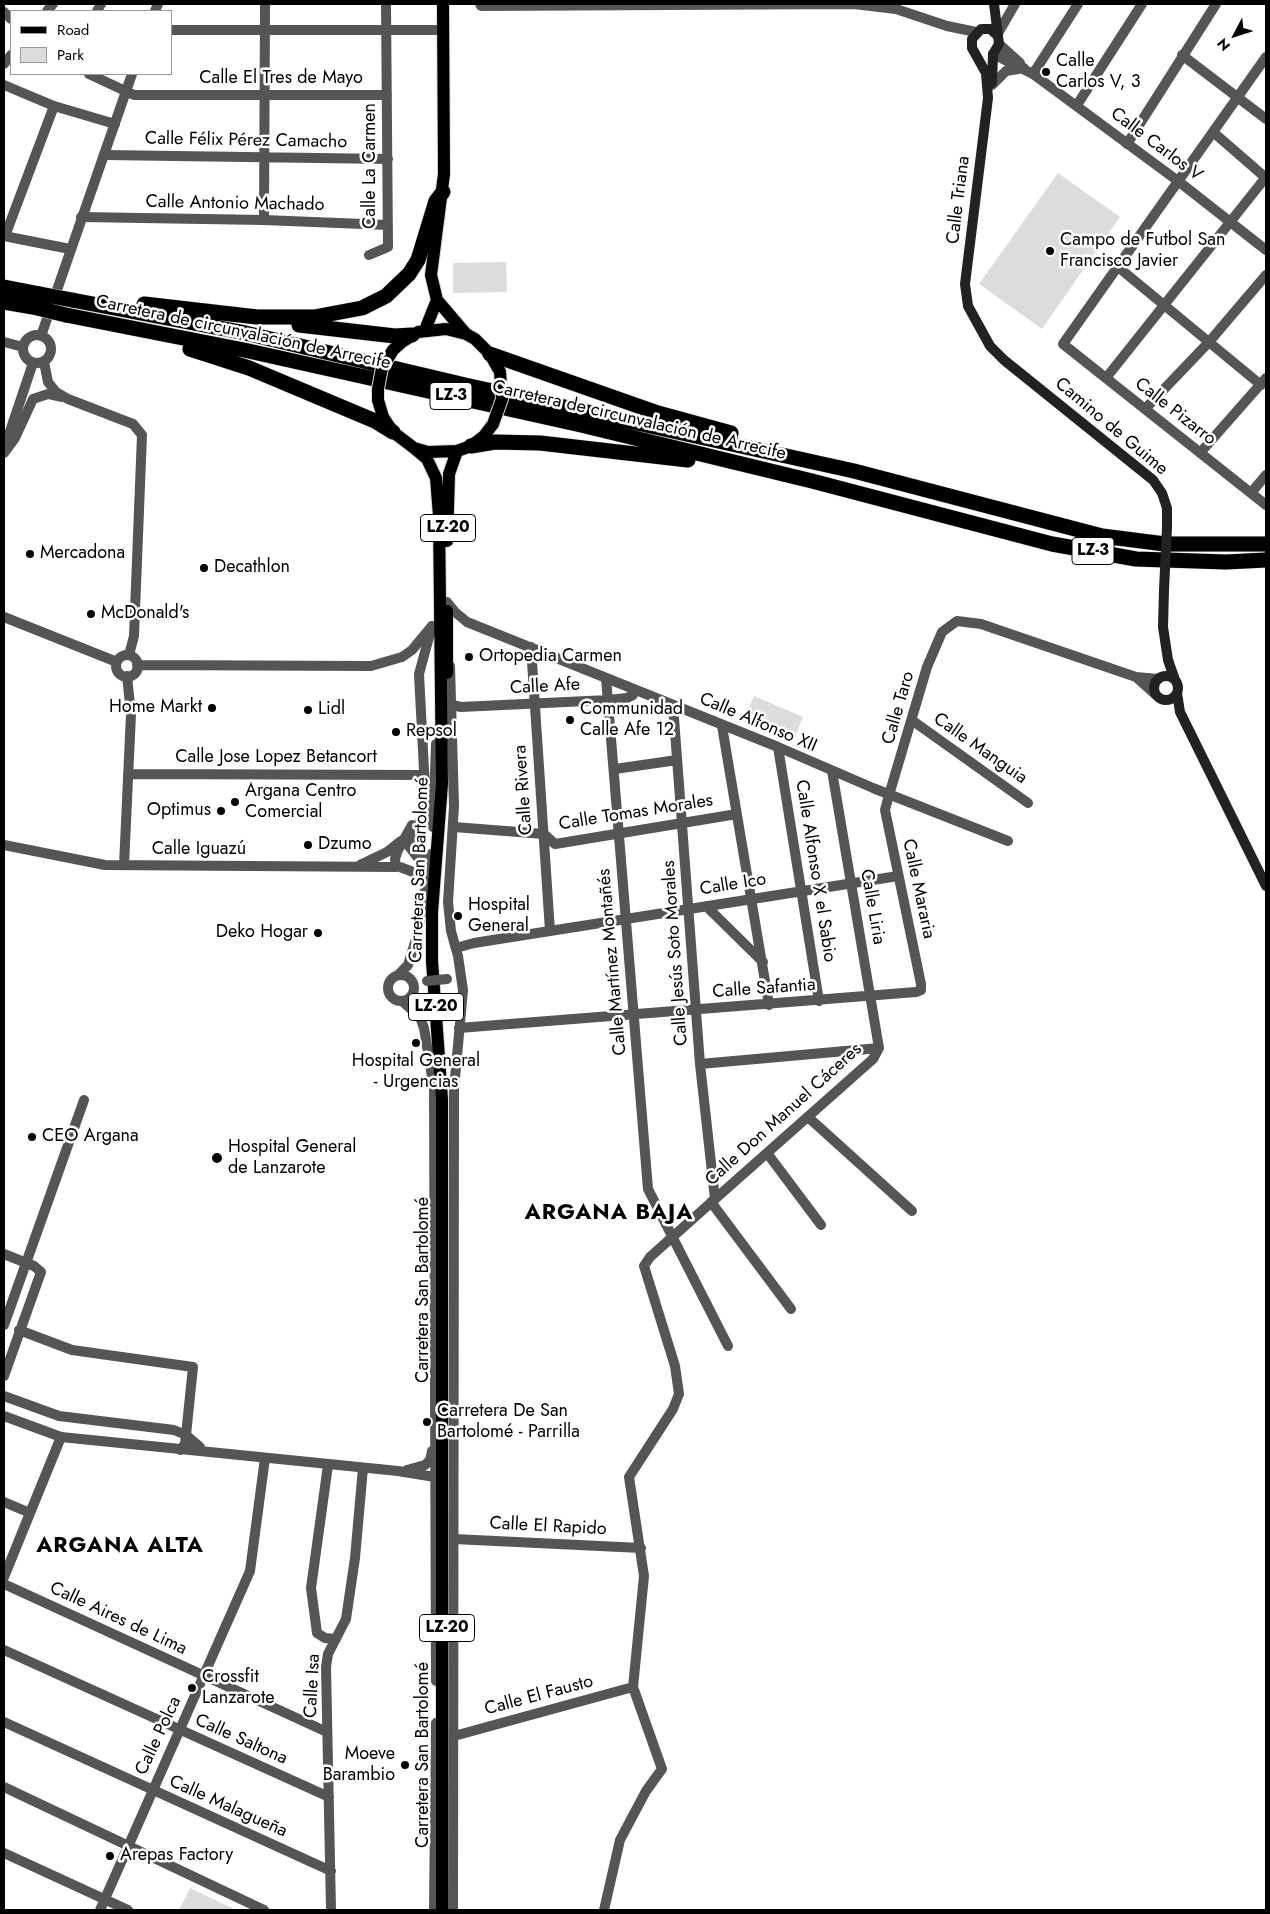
<!DOCTYPE html>
<html>
<head>
<meta charset="utf-8">
<style>
	body { margin:0 }
	#map { position:relative; width:1270px; height:1914px; overflow:hidden; background:#fff; font-family:Jost,sans-serif }
	canvas { display:block }
	.frame { position:absolute; inset:0; border:5px solid #000; pointer-events:none }
	.legend { position:absolute; left:10px; top:10px; width:162px; height:65px; box-sizing:border-box; background:#fff; border:1px solid #999; margin:0; padding:6px 9px; list-style:none; font-size:15px; color:#000 }
	.legend li { display:flex; align-items:center; gap:10px; height:25px }
	.legend b { width:25px; border:1px solid #999 }
	.north { position:absolute; left:1210px; top:10px; width:50px; height:50px; -webkit-text-stroke:4px #fff; paint-order:stroke; rotate:230deg; font-size:14px; font-weight:700; line-height:20px; text-align:center; color:#000 }
	.north::after { content:''; display:block; margin:auto; width:18px; height:22px; background:#000; clip-path:polygon(50% 0,100% 100%,50% 72%,0 100%) }
</style>
</head>
<body>
<div id="map">
<canvas width="1270" height="1914"></canvas>
<div class="frame"></div>
<ul class="legend">
<li><b style="height:6px;background:#000"></b>Road</li>
<li><b style="height:14px;background:#dcdcdc"></b>Park</li>
</ul>
<div class="north">N</div>
</div>
<script>
const g = document.querySelector('canvas').getContext('2d');
g.lineJoin = 'round';
function fill(path, color) { g.fillStyle = color; g.fill(path, 'evenodd'); }
const poly = rows => new Path2D(rows.map(r => 'M' + r).join(''));
function trace(path, color, width, dash) { g.strokeStyle = color; g.lineWidth = width; g.lineCap = dash ? 'butt' : 'round'; g.setLineDash(dash || []); g.stroke(path); }
function label(font, color, halo, rows, align = 'center') {
  g.font = font + ' Jost,sans-serif'; g.lineWidth = 5; g.setLineDash([]); g.textBaseline = 'middle'; g.strokeStyle = halo; g.fillStyle = color; for (const [text, x, y, turn = 0] of rows) {
    g.save(); g.translate(x, y); g.rotate((+turn || 0) * Math.PI / 180); g.textAlign = isNaN(turn) ? turn : align; if (halo) g.strokeText(text, 0, 0); g.fillText(text, 0, 0); g.restore();
  }
}
fill(poly([
	[1058,173,1120,217,1042,329,979,284],
	[506,262,507,292,453,293,453,263],
	[754,696,803,717,793,742,743,721],
	[190,1888,236,1910,179,1910]
]), '#dcdcdc');
const primary = poly([
	[443,4,444,174,431,275,437,300,466,334],
	[425,330,437,300],
	[393,350,402,342,418,332,446,329,466,334,475,339,490,354,500,372],
	[378,400,383,417,393,432,414,448,428,452,457,451,471,446,484,436,493,424],
	[414,448,427,459,436,478,439,516,442,784,432,912,432,961,442,1099,442,1910],
	[447,541,449,474,457,451],
	[447,673,447,611]
]);
const motorway = poly([
	[4,287,40,294],
	[72,300,241,332,465,385,854,471,1102,536,1165,544,1266,544],
	[4,302,33,307],
	[144,304,257,317,314,317,362,308,386,296,409,274,418,260,436,201,443,192],
	[66,315,244,350,581,425,812,481,1052,544,1136,559,1226,562,1266,560],
	[299,325,395,336,412,335],
	[190,349,249,368,375,421,393,432],
	[490,354,658,413,731,433],
	[471,446,495,442,540,443,688,460]
]);
trace(primary, '#dbdbdb', 14);
trace(motorway, '#dbdbdb', 16);
trace(poly([
	[47,11,53,4],
	[97,11,101,4],
	[4,12,11,19],
	[171,30,443,30],
	[997,35,1015,4],
	[1182,55,1266,119],
	[1266,57,1063,344,1266,505],
	[4,64,11,55],
	[89,74,134,95,387,95],
	[1033,74,1078,4],
	[4,85,54,106,115,124],
	[1077,105,1142,4],
	[1213,132,1266,178],
	[1127,144,1216,4],
	[104,155,388,159],
	[1178,181,1266,250],
	[81,217,264,220,388,225],
	[264,220,265,4],
	[4,236,70,249],
	[5,236,54,106],
	[369,255,388,247,386,4],
	[1118,267,1261,385],
	[4,342,23,347],
	[44,362,48,382,56,392,68,399,133,424,142,435,134,636,129,655],
	[1106,378,1266,177],
	[1145,409,1209,342,1266,275],
	[4,453,15,438,33,399,48,394,61,397],
	[1200,453,1266,378],
	[1251,493,1266,475],
	[447,602,455,612,467,622,778,747,873,788,1008,841],
	[4,617,117,662],
	[531,647,550,931],
	'116 666a11 11 0 1 1 22 0a11 11 0 1 1-22 0Z',
	[137,665,371,666,402,657,412,650,432,626],
	[606,678,648,1189,728,1346],
	[452,705,461,707,608,700,627,698,633,695,634,689],
	[673,705,700,1064,715,1199],
	[913,721,1028,803],
	[722,726,769,1005],
	[778,747,819,1001],
	[615,769,677,760],
	[832,771,879,1048],
	[128,774,423,775],
	[454,827,544,834,555,844,737,814],
	[124,865,131,714,127,676],
	[706,906,763,962],
	[456,948,474,943,898,876],
	[459,1028,916,992,921,990,921,984,885,810,889,795],
	[700,1064,879,1048],
	[808,1117,912,1211],
	[767,1153,821,1225],
	[711,1202,791,1309],
	[4,1254,34,1266,41,1272,4,1376],
	[4,1325,84,1100],
	[19,1330,72,1350,193,1367,186,1435,185,1444,180,1450],
	[328,1465,311,1588,317,1633,325,1638,336,1639],
	[4,1502,30,1513],
	[454,1539,641,1548],
	[4,1577,61,1437],
	[4,1584,327,1732],
	[4,1650,329,1797],
	[4,1722,331,1871],
	[454,1736,633,1687],
	[4,1787,264,1910],
	[4,1853,128,1910],
	[100,1910,250,1571,265,1458],
	[331,1910,326,1667,328,1654,346,1619,355,1558,363,1468],
	[604,1910,620,1840,646,1791,662,1769,633,1687,644,1576,629,1477,673,1409,679,1394,675,1366,644,1266,650,1257,715,1199,873,1059,879,1048]
]), '#555', 10);
trace(poly([
	[480,4,481,6,854,4,896,9,947,26,976,32],
	[155,11,158,4],
	[999,44,1020,63],
	[993,54,1033,74,1178,181],
	[992,85,1006,71,1024,68],
	'23 349a14 14 0 1 1 28 0a14 14 0 1 1-28 0Z',
	[41,336,132,74],
	[4,449,33,363],
	[450,666,454,806,448,902,451,931,458,956,463,990,454,1089,453,1910],
	[1136,677,1155,694],
	[889,795,927,667,942,632,957,621,981,624,1136,677,1158,679],
	[433,827,436,744],
	[4,845,105,865,396,867],
	[425,859,418,858,408,845,426,808,419,674,432,626],
	[360,865,387,852,401,841],
	[396,867,395,859,398,850,412,825],
	[400,867,421,875,425,888],
	[399,974,408,965,417,936,431,854],
	'388 988a13 13 0 1 1 26 0a13 13 0 1 1-26 0Z',
	[402,1001,420,1017,424,1028,434,1089,436,1681],
	[4,1396,59,1416,174,1430,186,1435,200,1447],
	[4,1416,61,1437,398,1471,435,1477],
	[407,1470,425,1465,430,1460,432,1451],
	[434,1910,436,1723]
]), '#555', 10);
trace(poly([
	[997,35,990,29,981,29,972,39,972,48,986,73,988,98,965,284,968,306,990,346,1004,360,1153,480,1162,493,1167,508,1167,527],
	[992,83,993,54,999,44,994,4],
	[1164,590,1163,627,1168,660,1175,680],
	'1154 688a12 12 0 1 1 24 0a12 12 0 1 1-24 0Z',
	[1177,693,1180,712,1266,886]
]), '#222', 10);
trace(primary, '#000', 12);
trace(motorway, '#000', 15);
const primaryBridge = poly([
	[378,400,378,389,382,368,393,350],
	[493,424,502,399,500,372]
]);
const motorwayBridge = poly([
	[40,294,72,300],
	[33,307,66,315]
]);
trace(primaryBridge, '#dbdbdb', 14, []);
trace(motorwayBridge, '#dbdbdb', 16, []);
trace(poly([
	[427,981,447,979]
]), '#555', 10);
trace(poly([
	[1164,590,1167,527]
]), '#222', 10);
trace(primaryBridge, '#000', 12);
trace(motorwayBridge, '#000', 15);
for (const [x, y, r, color] of [
	[1046,72,5,"#000"],
	[1050,251,5,"#000"],
	[30,554,5,"#000"],
	[204,568,5,"#000"],
	[91,614,5,"#000"],
	[469,657,5,"#000"],
	[212,708,5,"#000"],
	[308,710,5,"#000"],
	[570,720,5,"#000"],
	[396,732,5,"#000"],
	[235,802,5,"#000"],
	[221,811,5,"#000"],
	[308,845,5,"#000"],
	[458,916,5,"#000"],
	[318,933,5,"#000"],
	[416,1043,5,"#000"],
	[32,1137,5,"#000"],
	[217,1158,6,"#000"],
	[427,1422,5,"#000"],
	[192,1688,5,"#000"],
	[405,1765,5,"#000"],
	[110,1856,5,"#000"]
]) { const dot = new Path2D(); dot.arc(x, y, r, 0, 2 * Math.PI); g.fillStyle = color; g.fill(dot); trace(dot, '#fff', 2); }
for (const [x, y, w] of [
	[451,396,42],
	[448,528,55],
	[1093,551,42],
	[436,1007,55],
	[447,1628,55]
]) { const box = new Path2D(); box.roundRect(x - w / 2, y - 13.5, w, 27, 4); g.fillStyle = '#fff'; g.fill(box); trace(box, '#000', 1); }
label('bold 16px', '#000', null, [
	["LZ-3",451,396],
	["LZ-20",448,528],
	["LZ-3",1093,551],
	["LZ-20",436,1007],
	["LZ-20",447,1628]
]);
label('18px', '#000', '#fff', [
	["Calle",1056,62],
	["Carlos V, 3",1056,83],
	["Campo de Futbol San",1060,241],
	["Francisco Javier",1060,262],
	["Mercadona",40,554],
	["Decathlon",214,568],
	["McDonald's",101,614],
	["Ortopedia Carmen",479,657],
	["Home Markt",202,708,"right"],
	["Lidl",318,710],
	["Communidad",580,710],
	["Calle Afe 12",580,731],
	["Repsol",406,732],
	["Argana Centro",245,792],
	["Comercial",245,813],
	["Optimus",211,811,"right"],
	["Dzumo",318,845],
	["Hospital",468,906],
	["General",468,927],
	["Deko Hogar",308,933,"right"],
	["Hospital General",416,1062,"center"],
	["- Urgencias",416,1083,"center"],
	["CEO Argana",42,1137],
	["Hospital General",228,1148],
	["de Lanzarote",228,1169],
	["Carretera De San",437,1412],
	["Bartolomé - Parrilla",437,1433],
	["Crossfit",202,1678],
	["Lanzarote",202,1699],
	["Moeve",395,1755,"right"],
	["Barambio",395,1776,"right"],
	["Arepas Factory",120,1856]
], 'left');
label('18px', '#000', '#fff', [
	["Calle El Tres de Mayo",281,79],
	["Calle Félix Pérez Camacho",246,141,1],
	["Calle Carlos V",1156,145,37],
	["Calle La Carmen",371,166,-90],
	["Calle Triana",959,200,-83],
	["Calle Antonio Machado",235,204,1],
	["Carretera de circunvalación de Arrecife",243,333,12],
	["Calle Pizarro",1175,412,38],
	["Carretera de circunvalación de Arrecife",639,421,13],
	["Camino de Guime",1111,427,40],
	["Calle Afe",545,687,-3],
	["Calle Taro",899,708,-74],
	["Calle Alfonso XII",758,723,23],
	["Calle Manguia",980,749,35],
	["Calle Jose Lopez Betancort",276,758],
	["Calle Rivera",524,790,-94],
	["Calle Tomas Morales",636,813,-9],
	["Calle Iguazú",199,850],
	["Carretera San Bartolomé",420,870,-88],
	["Calle Alfonso X el Sabio",815,871,81],
	["Calle Ico",733,885,-9],
	["Calle Mararia",918,889,78],
	["Calle Liria",872,907,80],
	["Calle Jesús Soto Morales",676,953,-94],
	["Calle Martínez Montañés",613,962,-95],
	["Calle Safantia",764,989,-4],
	["Calle Don Manuel Cáceres",784,1115,-42],
	["Carretera San Bartolomé",424,1290,-90],
	["Calle El Rapido",548,1527,3],
	["Calle Aires de Lima",118,1619,25],
	["Calle Isa",313,1686,-87],
	["Calle El Fausto",539,1696,-15],
	["Calle Polca",159,1736,-65],
	["Calle Saltona",241,1740,24],
	["Carretera San Bartolomé",424,1755,-90],
	["Calle Malagueña",228,1807,24]
]);
g.letterSpacing = '1px';
label('bold 22px', '#000', '#fff', [
	["ARGANA BAJA",609,1214],
	["ARGANA ALTA",120,1547]
]);
g.letterSpacing = '0px';
</script>
</body>
</html>
